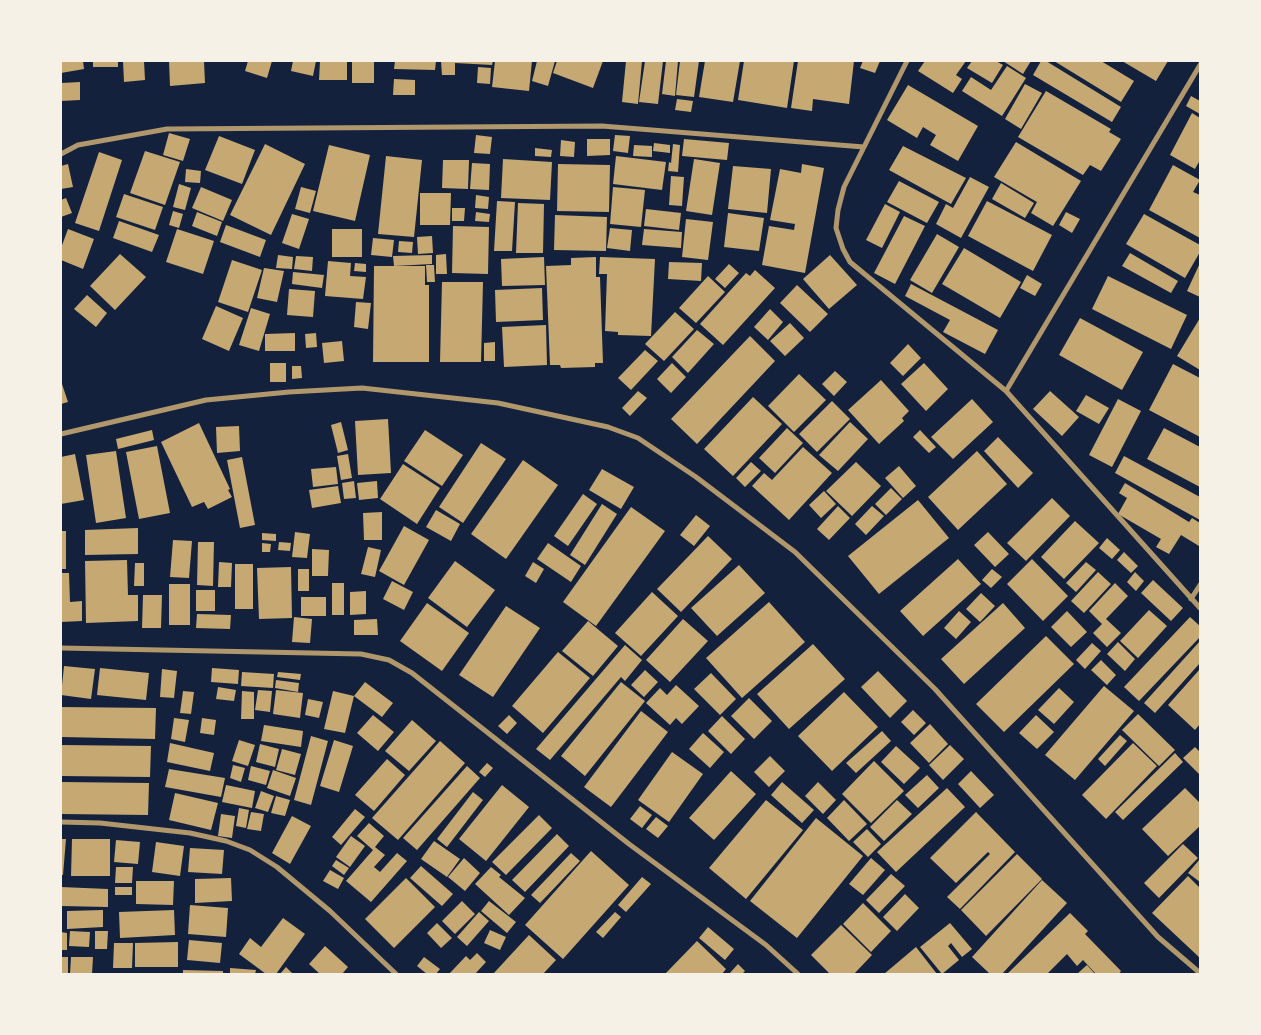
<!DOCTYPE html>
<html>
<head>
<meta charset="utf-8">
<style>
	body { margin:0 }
	#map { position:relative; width:1261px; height:1035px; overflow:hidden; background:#14213d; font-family:Manrope,sans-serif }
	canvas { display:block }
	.frame { position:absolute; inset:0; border:62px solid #f6f1e7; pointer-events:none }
</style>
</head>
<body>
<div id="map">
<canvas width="1261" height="1035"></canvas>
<div class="frame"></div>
</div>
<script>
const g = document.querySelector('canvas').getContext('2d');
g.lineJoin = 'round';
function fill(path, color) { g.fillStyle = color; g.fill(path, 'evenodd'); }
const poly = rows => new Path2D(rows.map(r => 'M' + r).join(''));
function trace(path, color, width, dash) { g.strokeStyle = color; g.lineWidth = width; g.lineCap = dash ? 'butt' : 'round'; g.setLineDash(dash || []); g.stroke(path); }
fill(poly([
	[61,61,83,61,84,69,61,73],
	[93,61,118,61,118,67,93,67],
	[123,61,144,61,145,80,124,82],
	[169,61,204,61,205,83,170,86],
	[248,61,272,61,267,78,245,71],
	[293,61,316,61,313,76,291,71],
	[320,61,347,61,347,80,319,80],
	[352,61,374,61,374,83,352,83],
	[395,61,436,61,435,70,394,69],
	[441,61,493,61,492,65,455,63,455,75,442,75],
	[495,61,532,61,529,91,492,87],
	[537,61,555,61,548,86,532,81],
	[557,61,603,61,593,88,553,73],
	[626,61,642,61,638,104,622,102],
	[645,61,663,61,658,104,639,102],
	[666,61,678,61,675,96,662,94],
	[680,61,699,61,694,97,676,95],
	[705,61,740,61,733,102,699,97],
	[744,61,794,61,787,108,738,100],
	[798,61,854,61,849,104,813,99,812,111,791,108],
	[863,61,880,61,875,73,860,68],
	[925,61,966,61,956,75,962,79,953,93,918,71],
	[972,61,996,61,1003,65,992,83,967,68],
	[1003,61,1031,61,1023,74],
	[1041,61,1046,61,1121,107,1112,122,1033,75],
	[1054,61,1101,61,1134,81,1121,102],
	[1122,61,1168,61,1156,81],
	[1007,66,1026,78,1002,116,962,91,971,77,991,90],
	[478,67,491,68,490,84,477,83],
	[394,79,415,80,415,95,393,95],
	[80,82,80,100,61,101,61,83],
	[1025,84,1042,93,1021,129,1005,119],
	[908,85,978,126,958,161,930,145,936,135,923,127,917,138,887,120],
	[1046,91,1111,129,1109,132,1121,139,1101,171,1090,165,1083,175,1018,137],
	[1191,96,1200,101,1200,114,1186,106],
	[677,99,693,101,691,112,675,110],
	[1192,113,1200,118,1200,160,1195,169,1170,155],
	[169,133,190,139,183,161,163,155],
	[476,135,492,137,490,154,474,153],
	[615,135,630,136,628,153,613,151],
	[219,136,255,150,242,184,205,170],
	[587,139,610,139,610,155,587,156],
	[684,139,729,143,727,160,682,156],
	[561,140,575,142,574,157,560,156],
	[1016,142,1081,181,1053,226,1031,213,1037,202,994,177],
	[654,143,670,145,670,153,653,151],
	[265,144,305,164,271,235,230,215],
	[673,144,680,145,678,172,668,171,669,162,671,163],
	[329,145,370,155,355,221,313,211],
	[634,145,652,146,652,157,633,156],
	[903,146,966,178,951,204,889,170],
	[535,148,552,150,551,157,535,156],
	[145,151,180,162,165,205,130,193],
	[99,152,122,160,99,231,75,223],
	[386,156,422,160,414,237,378,234],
	[616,156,666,162,662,190,613,184],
	[503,159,552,162,550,200,501,198],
	[694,159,720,163,712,215,686,211],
	[443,160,469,160,468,189,442,188],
	[472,163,490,164,489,190,470,189],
	[68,164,73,187,61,189,61,166],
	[558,164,610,165,609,212,557,211],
	[802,164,824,168,805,273,762,265,769,226,794,230,795,224,770,220,780,169,801,173],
	[1173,165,1200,180,1193,192,1200,195,1200,238,1149,210],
	[733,166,771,169,767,213,728,209],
	[186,169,201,171,200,183,185,182],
	[671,176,684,177,682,206,669,205],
	[970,177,989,187,961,238,936,224,946,204,953,208],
	[899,181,939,202,927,223,887,202],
	[1001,183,1034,203,1025,218,992,199],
	[179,184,191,188,185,210,173,207],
	[201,187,232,200,223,221,192,208],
	[301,187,316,191,310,213,295,209],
	[613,187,645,190,641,227,610,224],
	[420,193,451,193,450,225,420,225],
	[124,194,163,207,155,230,116,217],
	[476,195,489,197,488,209,475,208],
	[66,198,72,213,61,217,61,200],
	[497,201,515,202,512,251,494,251],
	[987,201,1052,235,1033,271,968,236],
	[518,203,544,204,543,253,516,253],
	[885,204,900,212,882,248,866,240],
	[452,208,465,208,464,221,452,221],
	[646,209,681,213,679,230,644,226],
	[173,211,183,214,179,228,169,225],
	[197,212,222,222,217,236,192,226],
	[476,212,490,214,489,222,475,221],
	[1066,212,1080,219,1072,233,1059,225],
	[728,213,764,218,759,251,724,247],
	[292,214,309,219,299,249,282,243],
	[1144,214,1200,245,1200,252,1185,278,1126,244],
	[555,215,607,217,606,251,554,250],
	[904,216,925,226,895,284,874,273],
	[686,219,713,222,708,260,682,257],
	[119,221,159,235,152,252,113,238],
	[226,225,266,240,260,257,220,242],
	[453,226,489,227,488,274,452,273],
	[610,228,632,230,630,251,607,248],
	[68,229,94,239,83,269,61,260,61,248],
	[177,229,214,241,203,274,166,262],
	[332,229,362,229,362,257,332,257],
	[644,229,682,232,681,248,642,245],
	[937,234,959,247,932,293,910,280],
	[432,236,433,253,418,254,417,237],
	[373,238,394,240,392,257,371,255],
	[399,241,413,242,412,253,398,252],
	[964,248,1021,282,1000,318,942,284],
	[1130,253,1178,281,1171,293,1122,266],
	[120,254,146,277,115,310,90,286],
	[446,254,447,274,436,274,436,255],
	[278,255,293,257,292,269,276,268],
	[432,255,432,264,394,266,393,256],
	[830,255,857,285,829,309,803,279],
	[296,256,313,257,312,271,294,269],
	[544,257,545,285,502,286,501,259],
	[596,257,596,277,600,277,603,363,595,363,595,367,561,368,560,365,550,365,546,266,571,265,571,258],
	[600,257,655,259,651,336,618,335,618,332,605,331,607,274,599,274],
	[232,260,262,270,248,312,218,302],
	[328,261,351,263,350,276,366,277,363,299,325,296],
	[669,262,702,263,701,281,668,279],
	[355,263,366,264,366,272,354,271],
	[1200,263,1200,297,1187,291],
	[729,264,739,273,725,288,715,279],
	[426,265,434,265,435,282,427,282],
	[374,266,425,266,425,285,429,285,429,362,373,362],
	[264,268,284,271,277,302,257,298],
	[755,270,775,288,723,345,700,324,746,273,750,276],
	[293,272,324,275,322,288,292,284],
	[1027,275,1042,284,1035,296,1020,288],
	[708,276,725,292,696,323,679,308],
	[1108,276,1187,315,1171,349,1092,309],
	[442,282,483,282,481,362,440,362],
	[911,284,998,330,985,354,943,332,950,320,905,296],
	[797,285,828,314,810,332,780,303],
	[542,288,543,320,496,322,495,290],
	[289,289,315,291,313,317,287,315],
	[87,295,107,313,96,327,74,309],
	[356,302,371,303,368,329,354,327],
	[216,306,243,318,229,351,202,339],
	[251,308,270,314,259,351,239,345],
	[770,309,783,322,768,340,754,327],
	[675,312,694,329,664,361,645,344],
	[1080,318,1143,352,1122,390,1059,355],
	[1200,318,1200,370,1177,356],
	[790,323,804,338,785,356,770,341],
	[546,325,547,365,504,367,502,327],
	[697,330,714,344,688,373,672,357],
	[295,333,295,351,265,351,265,334],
	[316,333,317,347,306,348,305,334],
	[750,336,775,361,697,444,671,419],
	[342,341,344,361,324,363,322,343],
	[495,342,495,361,484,361,484,343],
	[908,344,921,358,903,376,890,363],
	[645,350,658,361,631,390,618,378],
	[270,363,286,363,286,382,270,382],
	[672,363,686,377,671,393,657,379],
	[924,363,948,389,926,411,901,384],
	[1173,364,1200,378,1200,437,1149,410],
	[292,366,301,366,302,378,292,379],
	[835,371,847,382,834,396,822,384],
	[799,374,826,400,794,432,768,406],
	[881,380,909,411,902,418,904,421,879,444,848,410],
	[61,381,68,402,61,404],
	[638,391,647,398,630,416,622,408],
	[1050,391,1079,417,1062,436,1033,409],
	[1086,395,1109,408,1099,424,1076,411],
	[753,397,782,424,733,476,704,449],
	[972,399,993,422,953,459,931,437],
	[1118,399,1141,411,1112,467,1089,455],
	[832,401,850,419,817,452,799,434],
	[388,419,391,473,358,475,355,421],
	[341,422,348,450,338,453,331,425],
	[850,422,868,439,838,471,819,455],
	[199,423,230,489,228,490,232,497,208,509,204,502,192,507,161,442],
	[239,426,240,451,217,453,216,427],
	[787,428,803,443,775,473,759,458],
	[1164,428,1200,447,1200,487,1147,459],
	[152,430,154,440,118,449,116,439],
	[425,430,463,455,442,486,404,461],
	[920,430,936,447,929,453,913,437],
	[998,437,1033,473,1018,488,984,451],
	[481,443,506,459,463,523,439,507],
	[157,446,170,513,139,519,126,452],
	[803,447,832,473,789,520,752,486,764,473,772,480],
	[116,451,126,518,96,523,86,455],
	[977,451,1007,484,958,530,928,497],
	[75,454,84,500,61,504,61,457],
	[348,454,352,478,341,480,337,456],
	[1124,456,1200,497,1200,520,1115,473],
	[242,457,255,525,240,528,227,460],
	[523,460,558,485,506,559,471,534],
	[751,462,761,471,745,487,736,478],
	[856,462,881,486,852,516,826,491],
	[403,464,440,488,417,524,380,499],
	[899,466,916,486,903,498,885,478],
	[336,467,338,484,313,487,311,469],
	[602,469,634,487,621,509,589,490],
	[354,481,356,498,344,499,342,483],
	[377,481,378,498,359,500,357,483],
	[1125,483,1189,522,1192,518,1200,523,1199,546,1181,535,1169,554,1156,547,1161,539,1118,514,1127,498,1119,493],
	[338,486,341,503,312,508,309,490],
	[891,488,902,499,886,515,875,504],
	[824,491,836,504,821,518,809,505],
	[583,494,597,504,568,546,554,536],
	[1052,498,1070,516,1026,561,1007,543],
	[918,500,949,538,879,594,848,556],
	[602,504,617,514,585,565,570,555],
	[838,506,850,518,829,540,817,529],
	[872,506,884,516,866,535,855,524],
	[631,507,665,531,596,626,563,602],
	[436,510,460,524,451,541,426,527],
	[382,512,382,540,364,540,363,513],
	[696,515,710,526,694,546,680,535],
	[1075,521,1099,543,1064,579,1041,557],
	[404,526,429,540,404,585,379,571],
	[138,528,138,554,85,555,85,530],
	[61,531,66,531,66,569,61,569],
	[295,532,310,534,307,558,292,557],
	[988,532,1009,554,995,567,974,545],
	[262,533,276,534,276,541,262,540],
	[708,536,732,559,681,612,657,589],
	[1107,538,1120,550,1112,559,1099,548],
	[173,540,192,541,189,578,170,577],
	[198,542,214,542,213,586,197,585],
	[279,542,291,543,290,551,278,550],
	[262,543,271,544,270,552,262,552],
	[548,543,581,566,571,582,537,559],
	[368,547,381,550,375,577,361,574],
	[312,549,329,550,328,576,312,576],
	[1124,552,1138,566,1131,573,1117,560],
	[958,559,981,584,923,636,900,611],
	[1032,559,1068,596,1043,621,1007,584],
	[127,560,128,595,138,595,138,621,86,623,85,561],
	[455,561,495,590,467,627,428,598],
	[219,562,232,563,231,587,218,587],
	[533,562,544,569,536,583,525,576],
	[1086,562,1096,570,1076,592,1066,583],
	[135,563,144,563,144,586,134,586],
	[235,564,253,564,253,609,235,609],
	[739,565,765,593,717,636,691,608],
	[291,567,292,618,259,619,257,568],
	[298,569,309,569,309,591,298,591],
	[992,569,1002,577,991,588,982,580],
	[1098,572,1111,584,1084,613,1071,601],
	[1135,572,1144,581,1136,591,1127,582],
	[61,573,69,573,70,602,82,601,82,621,61,622],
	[1153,580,1183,608,1171,621,1141,593],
	[392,581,413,592,404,610,383,599],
	[332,583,344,583,344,615,332,615],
	[1115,583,1128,596,1106,619,1121,633,1107,647,1093,633,1102,624,1089,611],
	[169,584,190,584,190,625,169,625],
	[196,590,215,590,215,611,196,611],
	[366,591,366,614,350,615,350,592],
	[652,592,678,616,641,656,615,633],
	[981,593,995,606,980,622,966,609],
	[143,595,162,595,161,628,142,628],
	[301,597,326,597,326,616,301,616],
	[769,602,805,642,742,698,706,658],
	[427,603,469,633,442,671,400,641],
	[1003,603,1025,628,964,684,941,659],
	[506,606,540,628,493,697,459,675],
	[1149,610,1167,626,1138,658,1120,641],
	[959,611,971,622,956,639,944,628],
	[1067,611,1087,632,1071,647,1051,627],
	[197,614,231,615,230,629,196,628],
	[294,617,312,619,310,643,292,642],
	[1190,617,1200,626,1200,637,1139,701,1124,687],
	[377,619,378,635,354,635,354,620],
	[683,619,708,641,670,682,646,660],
	[588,621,618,646,593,676,562,651],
	[1046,636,1074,664,1004,732,976,704],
	[1200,641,1200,663,1155,713,1144,703],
	[1118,642,1135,659,1125,671,1107,654],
	[1092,643,1101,651,1085,669,1076,660],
	[813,644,845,679,789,729,757,694],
	[625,645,642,660,625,681,621,677,550,760,536,749],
	[558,652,590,678,543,733,512,706],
	[1101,660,1116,675,1107,685,1091,670],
	[64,666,95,669,91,699,61,695],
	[100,668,149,673,146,700,97,695],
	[212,668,239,670,238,684,211,682],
	[162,669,177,671,174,698,160,697],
	[1200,669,1200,724,1195,730,1168,705],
	[645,670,658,682,644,697,631,685],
	[878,671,907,701,890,718,861,687],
	[242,672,274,674,273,688,241,686],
	[278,672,301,674,300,680,277,677],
	[711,673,736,699,720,715,694,689],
	[276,680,299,683,298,692,275,688],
	[365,682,393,703,382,717,354,696],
	[621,682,645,701,585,776,561,756],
	[676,685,699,706,682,724,676,718,670,725,646,703,660,688,667,695],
	[1104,686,1134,711,1075,780,1045,755],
	[218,687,236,690,234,701,216,699],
	[1059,688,1074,702,1054,724,1038,710],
	[258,690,272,691,270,712,255,710],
	[276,690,303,693,300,718,273,714],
	[183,691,194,692,191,714,180,713],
	[242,691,254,692,254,719,241,719],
	[333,691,354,696,345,733,324,729],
	[844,692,878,727,832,771,798,736],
	[749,698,772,721,754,739,731,716],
	[308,699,323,702,319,718,305,715],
	[61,707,156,708,155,739,61,737],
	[913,710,926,723,914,735,901,722],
	[641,711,668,732,611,807,584,787],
	[1138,714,1175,750,1159,766,1122,730],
	[373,715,394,732,378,751,357,733],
	[509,715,517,723,507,734,498,726],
	[1036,715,1054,732,1037,749,1019,733],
	[722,716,745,739,731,754,708,731],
	[174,718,189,720,185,742,171,739],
	[202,718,216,720,214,735,200,733],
	[412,720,436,741,409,771,385,751],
	[930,724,948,744,929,763,910,743],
	[264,725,303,731,301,747,261,741],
	[882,731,891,741,856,773,846,763],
	[703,733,724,752,710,768,689,749],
	[1120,735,1127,741,1105,766,1098,759],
	[311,736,328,741,311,805,294,800],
	[239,740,255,745,248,766,232,761],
	[334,740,353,746,339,792,320,786],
	[440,741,465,763,398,840,372,818],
	[170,743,214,753,210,771,167,762],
	[1133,743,1157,766,1106,819,1082,795],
	[260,744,279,749,275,767,256,762],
	[61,745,151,746,150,777,61,776],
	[950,745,964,759,943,780,929,765],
	[896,746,920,768,904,784,881,762],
	[1195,747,1200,752,1200,775,1183,758],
	[282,749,301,754,295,775,276,770],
	[672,752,703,774,669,822,638,800],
	[1175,753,1183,762,1123,820,1115,812],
	[770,756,785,771,769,787,754,772],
	[387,759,405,775,374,811,355,795],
	[874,761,904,791,871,823,842,794],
	[487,763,493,768,485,777,479,772],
	[233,765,245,768,241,782,230,778],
	[251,766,270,771,266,785,248,780],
	[467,766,480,778,417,850,403,838],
	[169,769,225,778,221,797,165,787],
	[273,770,296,778,290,796,267,788],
	[731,771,756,794,714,840,689,818],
	[971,771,994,795,980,808,958,784],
	[927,775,939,788,918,808,905,795],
	[61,782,149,783,148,815,61,814],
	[782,782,814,810,802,823,771,795],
	[818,782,836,800,823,814,805,796],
	[226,785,255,791,252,808,222,802],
	[502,785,529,807,486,861,459,839],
	[947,788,965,807,896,872,877,852],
	[1185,788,1200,803,1200,826,1168,856,1142,829],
	[261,791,274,796,268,812,255,808],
	[473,792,483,800,447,847,437,839],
	[175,793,218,803,211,830,169,820],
	[276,796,290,800,285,816,271,813],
	[766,800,803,830,746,899,709,868],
	[844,800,867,824,849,841,827,818],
	[897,800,912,814,884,841,870,827],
	[640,806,652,815,642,828,630,819],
	[239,808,249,810,246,828,236,826],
	[355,809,365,817,341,845,332,837],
	[251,812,264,814,261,831,247,829],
	[976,812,1015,852,960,909,947,897,990,854,988,852,956,883,930,858],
	[221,814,235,816,232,838,218,836],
	[539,815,552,828,506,875,492,862],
	[292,816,311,826,290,864,272,853],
	[656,817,668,826,658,838,646,829],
	[816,818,863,856,797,938,750,901],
	[369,823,384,836,375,847,385,855,374,867,380,872,397,853,407,861,371,902,346,881,373,850,357,836],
	[867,829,881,844,868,857,853,842],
	[557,834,569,846,525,892,512,880],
	[351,836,365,846,350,867,336,857],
	[61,839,66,839,63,875,61,875],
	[72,839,110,839,110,876,71,876],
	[116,840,140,842,138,864,114,862],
	[434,841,460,859,447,877,421,859],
	[156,842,184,846,180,876,152,872],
	[1183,844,1198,858,1159,898,1144,883],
	[190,848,224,850,222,874,188,872],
	[591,851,629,885,563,959,525,925],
	[571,853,580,861,540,903,531,895],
	[1017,854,1042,879,986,936,961,910],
	[464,858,480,873,465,891,448,877],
	[871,858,885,870,863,895,849,884],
	[1200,859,1200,882,1188,873],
	[336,860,349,868,344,875,332,866],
	[421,866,453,894,442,906,410,878],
	[116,867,133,867,132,883,115,883],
	[491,867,501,875,499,877,525,898,509,915,475,884],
	[330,870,344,878,338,889,323,881],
	[891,874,905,886,879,913,866,900],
	[1188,876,1200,888,1200,958,1152,913],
	[642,877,651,884,626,912,618,905],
	[231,878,232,901,195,903,195,879],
	[406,878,435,907,394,948,365,919],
	[1042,880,1067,903,1002,974,990,974,972,957],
	[136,881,174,881,173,905,136,904],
	[61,887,108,889,108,907,61,906],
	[115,887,132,887,132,895,115,895],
	[905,894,919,908,897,931,883,917],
	[462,901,475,914,455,934,442,921],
	[489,901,516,922,507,933,481,911],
	[863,903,891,931,871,952,843,924],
	[190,905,228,908,226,937,188,934],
	[103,910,103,927,67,929,67,911],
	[174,910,175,935,120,938,119,912],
	[479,912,489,921,467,946,457,937],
	[615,912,621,917,603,938,596,932],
	[1070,913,1088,931,1085,934,1121,971,1119,974,1096,974,1083,960,1077,966,1067,954,1047,974,1007,974],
	[283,918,305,934,276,974,266,974,239,954,250,938,261,947],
	[437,923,452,938,441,948,427,933],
	[950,923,972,949,962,957,951,943,948,946,959,960,942,974,920,947],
	[841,925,872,955,854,974,830,974,811,955],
	[708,927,734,949,725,960,699,938],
	[490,930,506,937,500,950,484,943],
	[70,931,90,932,89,947,69,946],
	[95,931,108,931,107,949,95,949],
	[61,932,67,933,67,950,61,950],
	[529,935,556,960,543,974,493,974],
	[189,940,222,943,220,963,187,960],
	[697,941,726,969,722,974,665,974],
	[178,942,178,967,135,967,135,943],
	[114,943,133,943,132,968,113,968],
	[325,946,348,967,342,974,320,974,309,964],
	[916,947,937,974,884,974],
	[477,953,486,962,475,974,449,974,466,956,470,960],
	[61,957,68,957,68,973,61,973],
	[71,957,93,957,92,974,70,974],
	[424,957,440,969,436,974,427,974,417,966],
	[738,964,745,971,742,974,729,974],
	[1087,965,1095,974,1077,974],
	[286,967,293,974,280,974],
	[230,968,256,970,255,974,230,974],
	[183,970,223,971,223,974,183,974]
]), '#c6a872');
trace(poly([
	[907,61,844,187,838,210,836,228,843,249,850,262,1006,391,1200,608],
	[61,154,78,145,167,129,602,126,864,147],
	[1006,391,1200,65],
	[61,434,206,400,289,392,362,388,498,403,608,427,638,438,696,477,795,552,935,689,1158,937,1200,973],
	[1191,599,1200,585],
	[61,648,361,654,389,660,412,673,629,844,766,945,798,974],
	[61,822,100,823,190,833,226,841,250,850,277,867,330,911,396,974]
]), '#b1986c', 5);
</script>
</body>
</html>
